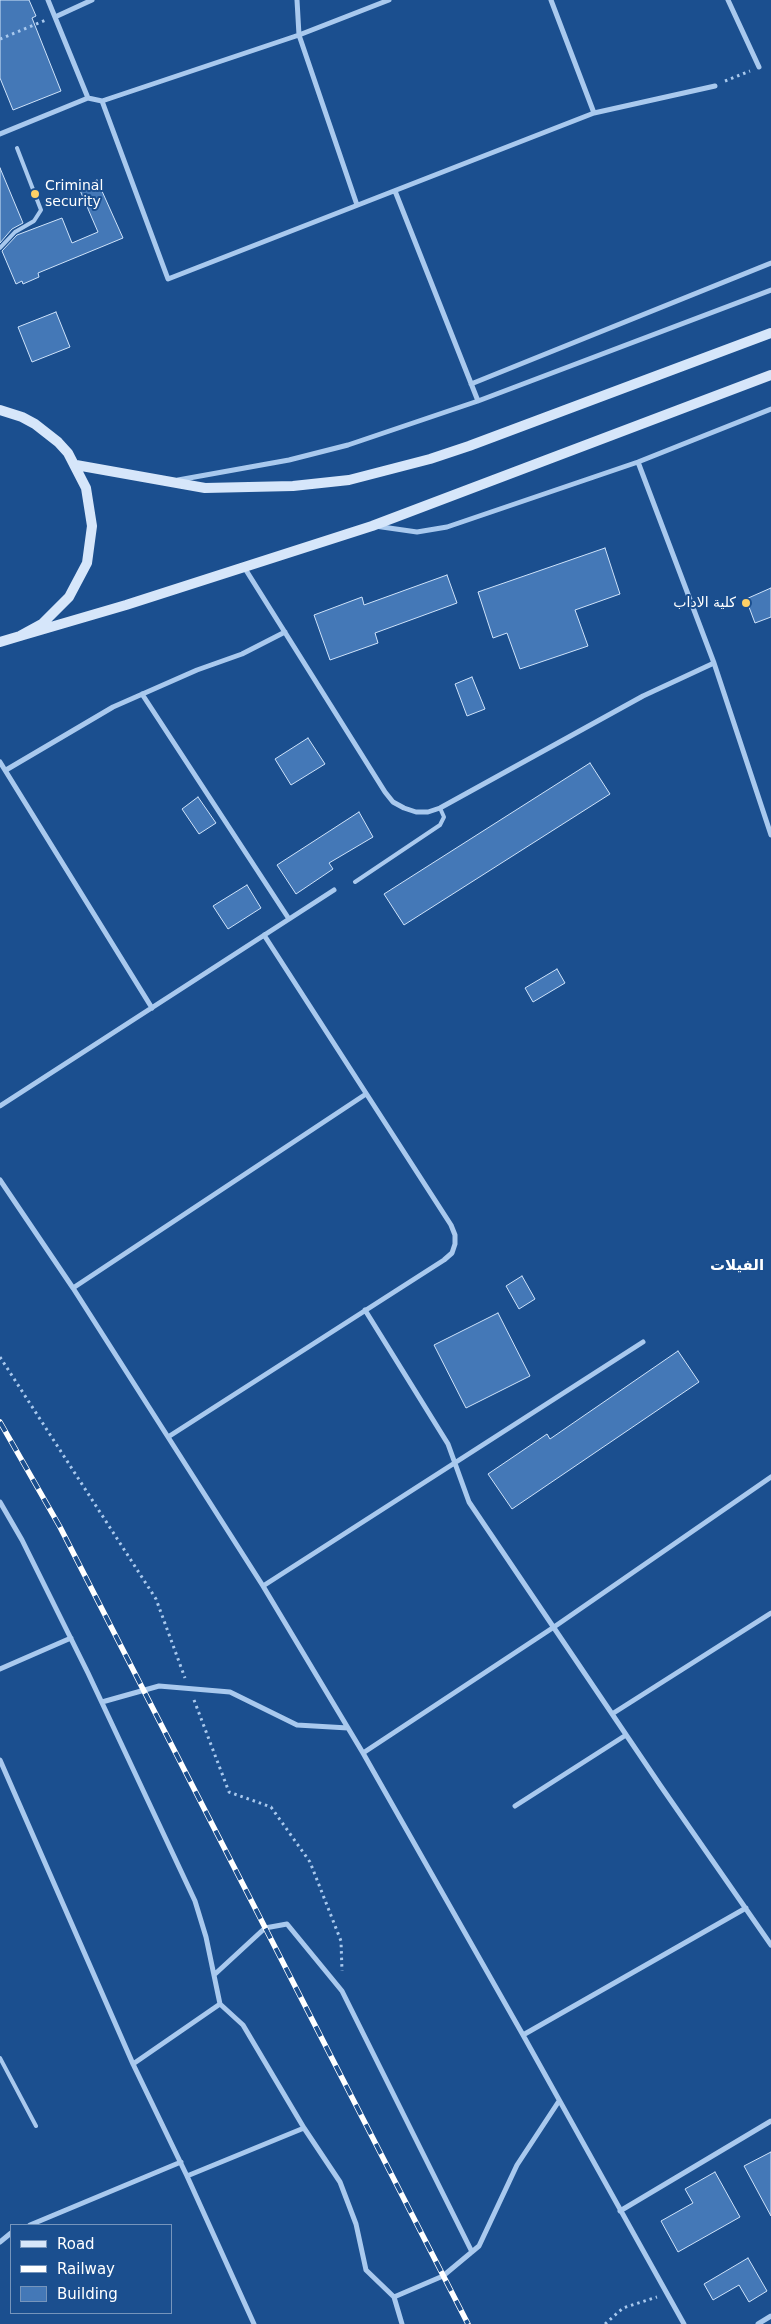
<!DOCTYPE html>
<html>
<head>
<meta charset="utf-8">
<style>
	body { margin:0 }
	#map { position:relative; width:771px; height:2324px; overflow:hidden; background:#1b4f8f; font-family:"DejaVu Sans",sans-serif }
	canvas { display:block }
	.legend { position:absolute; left:10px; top:2224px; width:162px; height:90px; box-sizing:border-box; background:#1b4f8f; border:1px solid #7695bc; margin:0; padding:6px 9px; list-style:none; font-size:15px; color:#fff }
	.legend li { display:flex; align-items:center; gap:10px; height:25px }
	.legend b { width:25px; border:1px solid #7695bc }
</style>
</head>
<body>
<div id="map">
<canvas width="771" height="2324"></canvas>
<ul class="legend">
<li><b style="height:6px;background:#d6e6fa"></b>Road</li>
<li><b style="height:6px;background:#fff"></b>Railway</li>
<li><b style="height:14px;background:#4478b7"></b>Building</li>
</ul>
</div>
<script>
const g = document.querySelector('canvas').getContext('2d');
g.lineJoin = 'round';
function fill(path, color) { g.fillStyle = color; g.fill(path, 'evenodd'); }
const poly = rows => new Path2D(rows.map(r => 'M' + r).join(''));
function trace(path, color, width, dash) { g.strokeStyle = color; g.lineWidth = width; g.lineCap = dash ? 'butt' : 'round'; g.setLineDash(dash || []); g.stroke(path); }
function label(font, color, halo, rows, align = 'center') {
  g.font = font + ' "DejaVu Sans","Noto Naskh Arabic",sans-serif'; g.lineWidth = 4; g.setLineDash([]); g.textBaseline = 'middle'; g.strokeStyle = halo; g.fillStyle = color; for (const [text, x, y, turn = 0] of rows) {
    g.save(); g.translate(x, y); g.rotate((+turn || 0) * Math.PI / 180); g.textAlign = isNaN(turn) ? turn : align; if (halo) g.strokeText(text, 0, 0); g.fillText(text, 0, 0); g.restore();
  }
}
const building = poly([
	[0,0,29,0,36,16,32,18,61,91,13,110,0,78,0,0],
	[0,168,23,223,12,229,0,243,0,168],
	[97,180,123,238,38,273,39,277,23,284,22,281,16,284,2,251,17,235,62,218,72,243,98,232,79,188,97,180],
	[56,312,70,347,32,362,18,327,56,312],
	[605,548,620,594,575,610,588,646,520,669,507,633,493,638,478,592,605,548],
	[447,575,457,603,375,633,378,643,330,660,314,615,362,597,364,605,447,575],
	[771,588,771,617,755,623,746,599,771,588],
	[472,677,485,709,467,716,455,684,472,677],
	[308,738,325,764,291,785,275,759,308,738],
	[590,763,610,794,404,925,384,894,590,763],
	[198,797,216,823,199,834,182,809,198,797],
	[359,812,373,837,329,863,333,869,296,894,277,865,359,812],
	[247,885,261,908,228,929,213,906,247,885],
	[557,969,565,983,533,1002,525,988,557,969],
	[522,1276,535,1299,519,1309,506,1286,522,1276],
	[498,1313,530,1376,466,1408,434,1345,498,1313],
	[678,1351,699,1382,512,1509,488,1474,547,1434,550,1439,678,1351],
	[771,2152,771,2216,744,2166,771,2152],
	[715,2172,740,2217,678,2252,661,2221,693,2203,685,2189,715,2172],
	[748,2258,767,2291,749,2302,739,2285,713,2300,704,2284,748,2258]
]);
fill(building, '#4478b7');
trace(building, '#cfe3fa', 1);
trace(poly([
	[0,39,46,20],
	[725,81,750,71],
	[0,1357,156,1599,185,1678],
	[194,1700,229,1792,271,1807,310,1862,341,1941,342,1971],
	[605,2324,623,2308,657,2297]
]), '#a9c9ee', 3, [2.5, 4]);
trace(poly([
	[0,248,15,232,34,221,41,210,17,148],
	[355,882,440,825,444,817,440,808],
	[0,2058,36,2126]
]), '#a9c9ee', 4);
trace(poly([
	[48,0,88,98],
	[297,0,299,35,357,205],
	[551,0,594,113],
	[728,0,759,67],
	[55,17,92,0],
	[102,101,168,279,594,113,715,86],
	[0,134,88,98,102,101,299,35,389,0],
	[395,191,478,401],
	[471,384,771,263],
	[638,462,714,663,771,835],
	[178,480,289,460,348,445,478,401,771,290],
	[375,526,417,532,447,527,638,462,771,409],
	[244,567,385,792,393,802,404,808,416,812,428,812,440,808,643,696,714,663],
	[142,694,289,919],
	[0,762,152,1008],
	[6,770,113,707,197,670,242,654,285,632],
	[0,1106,334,890],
	[0,1180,73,1288,263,1586,363,1753,523,2035,684,2324],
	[73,1288,366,1094],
	[365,1310,448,1444,469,1502,660,1785,771,1945],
	[168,1437,444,1260,452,1253,455,1244,455,1235,451,1225,264,935],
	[0,1502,22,1540,88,1673,195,1901,206,1937,220,2004],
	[263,1586,643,1342],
	[0,1669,71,1638],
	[102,1702,159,1686,230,1692,297,1725,348,1728],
	[612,1714,771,1613],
	[363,1753,554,1627,771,1477],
	[0,1760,133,2064,187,2176,254,2324],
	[515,1806,626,1735],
	[214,1975,265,1928,287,1924,342,1991,472,2252],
	[523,2035,746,1908],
	[133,2064,220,2004,243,2025,304,2128],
	[187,2176,304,2128,340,2182,356,2224,366,2270,394,2297],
	[620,2211,771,2121],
	[30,2225,181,2162],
	[0,2242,11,2233],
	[402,2324,394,2297,443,2276,479,2246,517,2165,559,2101],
	[758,2324,771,2316]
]), '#a9c9ee', 5);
trace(poly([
	[0,410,22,417,35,424,58,442,68,453,86,488,92,526,87,563,69,597,42,624,20,636,0,642],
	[76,465,205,488,293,486,349,480,430,459,469,446,771,333],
	[20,636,126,605,372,526,771,375]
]), '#d6e6fa', 10);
const rail = poly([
	[0,1422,60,1527,468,2324]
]);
trace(rail, '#fff', 5.5);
trace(rail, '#1b4f8f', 4, [11]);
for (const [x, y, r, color] of [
	[35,194,5,"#ffd166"],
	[746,603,5,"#ffd166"]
]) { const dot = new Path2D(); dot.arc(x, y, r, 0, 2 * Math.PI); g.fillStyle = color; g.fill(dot); trace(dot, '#1b4f8f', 2); }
label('14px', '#fff', '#1b4f8f', [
	["Criminal",45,186],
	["security",45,202],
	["كلية الاداب",736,603,"right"]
], 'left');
label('bold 15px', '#fff', '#1b4f8f', [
	["الفيلات",737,1266]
]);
</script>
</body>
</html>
